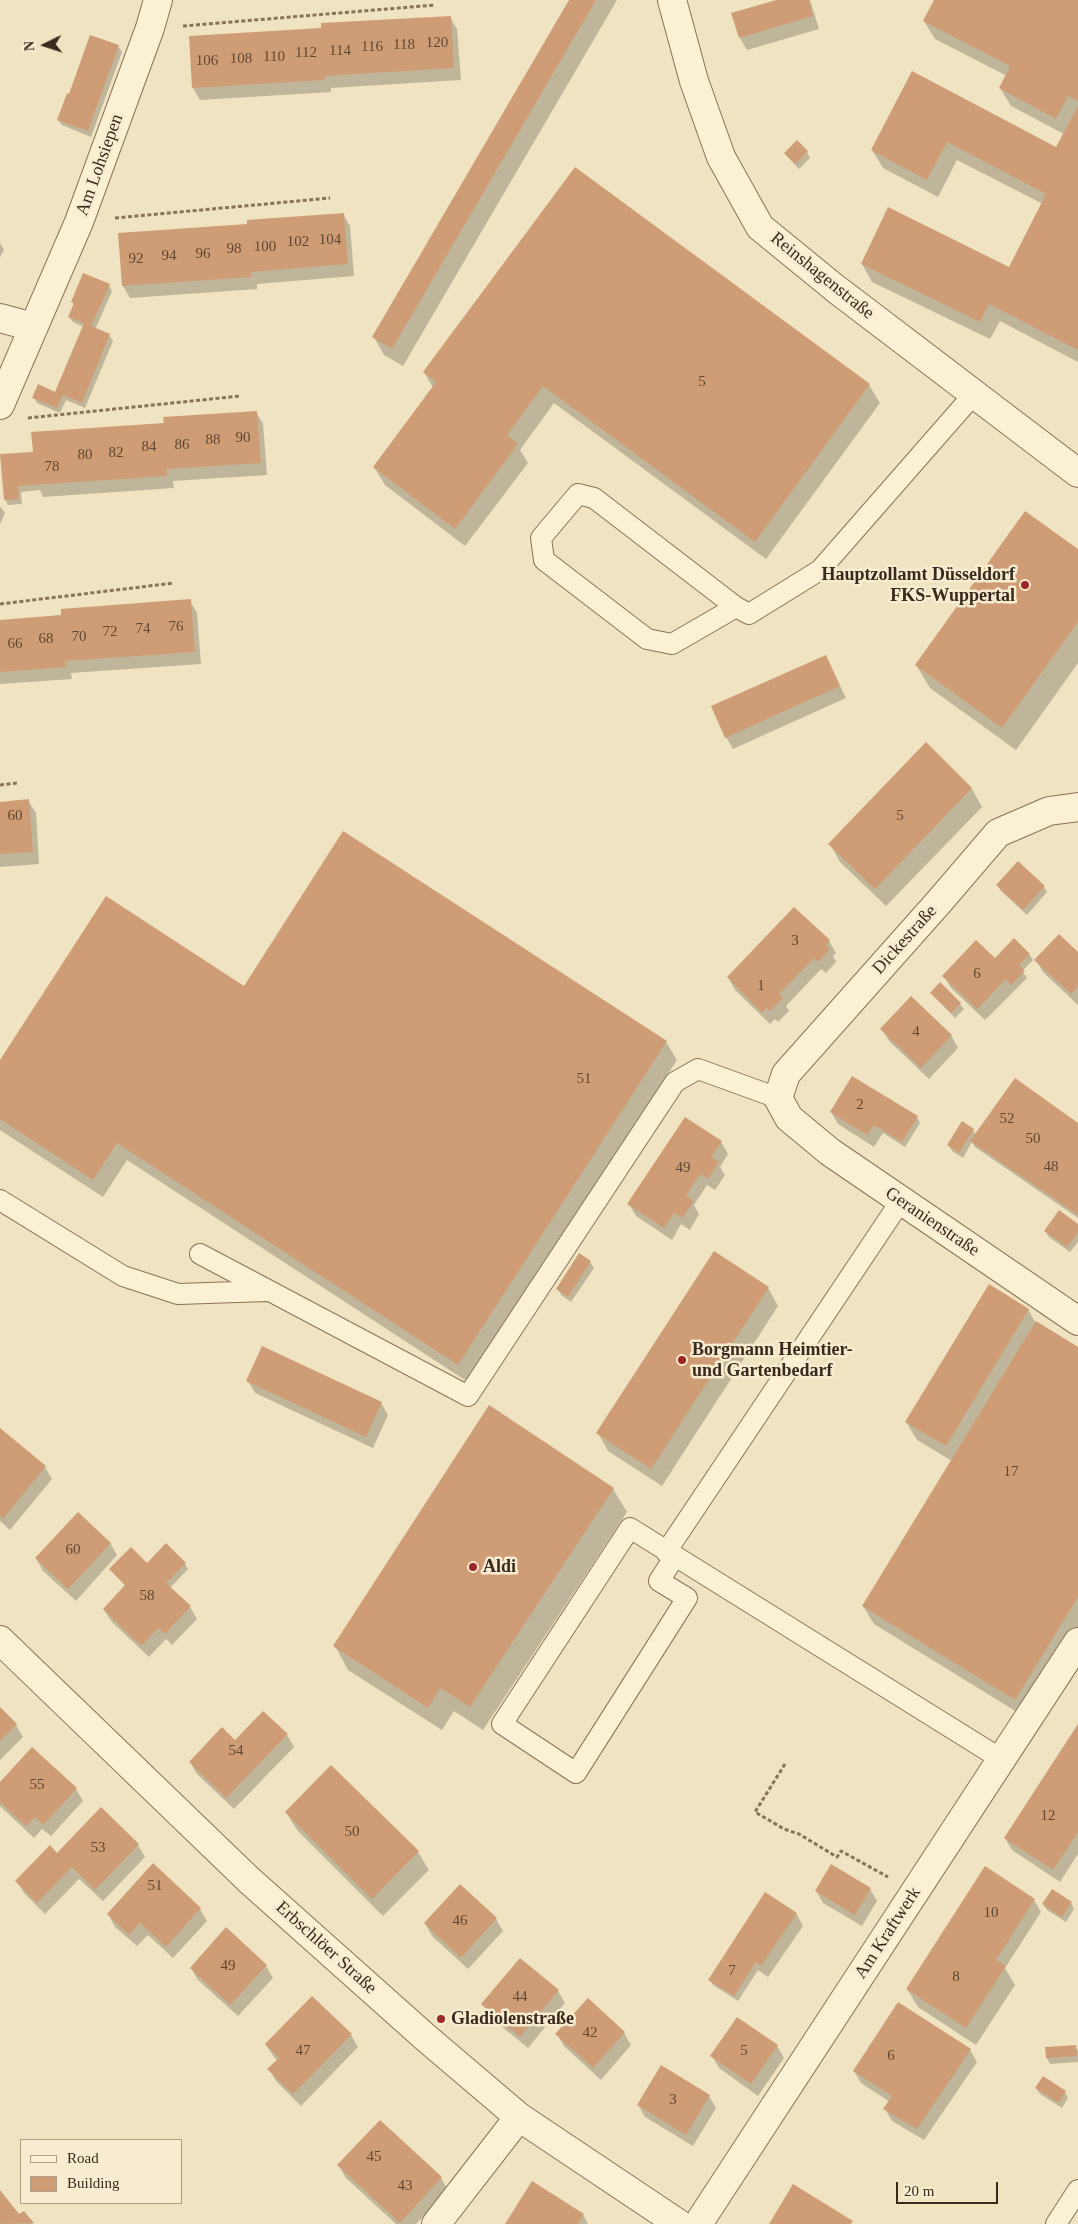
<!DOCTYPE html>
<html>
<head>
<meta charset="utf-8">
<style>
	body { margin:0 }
	#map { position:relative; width:1078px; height:2224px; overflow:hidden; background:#efe3c1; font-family:Georgia,serif }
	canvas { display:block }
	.legend { position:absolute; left:20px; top:2139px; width:162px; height:65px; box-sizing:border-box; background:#f7ecd0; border:1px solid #ab9f88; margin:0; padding:6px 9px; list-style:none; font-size:15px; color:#382b1d }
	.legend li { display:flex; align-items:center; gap:10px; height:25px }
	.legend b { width:25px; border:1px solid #ab9f88 }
	.north { position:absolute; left:20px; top:20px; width:50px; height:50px; -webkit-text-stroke:4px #f7ecd0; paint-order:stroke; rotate:266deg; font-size:14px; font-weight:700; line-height:20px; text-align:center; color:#382b1d }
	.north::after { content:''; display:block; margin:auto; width:18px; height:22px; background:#382b1d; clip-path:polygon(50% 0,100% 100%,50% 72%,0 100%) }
	.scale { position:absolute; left:896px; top:2182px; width:102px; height:22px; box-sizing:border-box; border:2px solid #382b1d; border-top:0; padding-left:6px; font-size:15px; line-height:18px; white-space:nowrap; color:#382b1d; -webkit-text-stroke:4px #f7ecd0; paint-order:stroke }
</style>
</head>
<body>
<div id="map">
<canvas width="1078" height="2224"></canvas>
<ul class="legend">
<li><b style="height:6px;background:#faf0d4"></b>Road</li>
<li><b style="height:14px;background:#cf9d75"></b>Building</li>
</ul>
<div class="north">N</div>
<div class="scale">20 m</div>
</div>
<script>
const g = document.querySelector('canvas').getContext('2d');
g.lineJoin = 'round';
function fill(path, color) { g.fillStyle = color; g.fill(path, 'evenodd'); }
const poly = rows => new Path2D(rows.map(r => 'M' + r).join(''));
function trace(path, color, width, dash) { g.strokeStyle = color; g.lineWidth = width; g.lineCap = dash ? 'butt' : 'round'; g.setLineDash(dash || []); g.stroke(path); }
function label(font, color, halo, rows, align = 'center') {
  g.font = font + ' Georgia,serif'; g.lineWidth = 5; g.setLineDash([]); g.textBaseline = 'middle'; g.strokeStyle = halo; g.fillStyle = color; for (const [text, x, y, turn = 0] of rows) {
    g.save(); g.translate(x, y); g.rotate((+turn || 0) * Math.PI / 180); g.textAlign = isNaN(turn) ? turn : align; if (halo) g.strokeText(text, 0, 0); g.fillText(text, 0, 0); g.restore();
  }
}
fill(poly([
	[570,0,617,0,403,366,384,355,374,337],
	[780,0,810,0,819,29,747,50,740,38,733,14],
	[935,0,1078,0,1078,362,1000,321,990,339,872,282,862,264,1010,268,1043,204,957,160,938,197,883,168,872,150,912,73,1057,149,1064,134,1011,106,1000,88,1007,76,935,39,924,21],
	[450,17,457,29,461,80,331,88,331,92,200,100,193,88,322,29],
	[118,46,122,52,91,137,62,125,58,120],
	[807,152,810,158,799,169,785,154],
	[343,214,350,226,354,276,257,284,257,289,130,298,123,286,119,234,249,225],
	[0,243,4,250,0,257],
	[109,285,112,291,95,330,109,335,113,341,85,408,66,400,60,413,37,403,34,397,56,394,84,327,73,322,69,317,74,305,72,302],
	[424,372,869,385,880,403,766,559,554,403,520,450,528,463,465,546,385,485,374,467,433,388],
	[256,412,263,424,267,475,173,481,174,488,43,497,40,490,21,492,22,504,8,505,5,499,34,453,165,424],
	[0,506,5,513,0,524],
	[1078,551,1078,663,1016,750,930,688,916,665],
	[190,601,197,613,201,664,71,673,72,679,0,684,0,621,63,616],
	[826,656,846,698,733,749,726,737],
	[926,744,972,789,982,807,886,906,840,862,830,844],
	[28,801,36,813,39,864,0,867,0,803],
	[344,832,666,1042,677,1060,468,1382,127,1160,103,1197,0,1130,0,1062,244,987],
	[998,885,1044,887,1047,892,1027,915,1001,891],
	[829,941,836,953,833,956,836,962,826,973,821,969,786,1006,789,1011,778,1022,775,1019,770,1024,735,990,728,977],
	[1029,954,1033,960,1022,971,1027,978,985,1020,951,988,944,976],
	[1078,954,1078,1005,1043,972,1036,960],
	[931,993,960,1004,964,1009,955,1018],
	[882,1029,951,1035,958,1048,929,1079,889,1041],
	[831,1112,917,1117,920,1123,905,1147,883,1133,874,1147,838,1124],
	[1078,1125,1078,1218,975,1147,972,1142,963,1158,952,1151,949,1145,973,1130,976,1135],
	[721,1142,728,1154,720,1167,725,1175,715,1190,707,1185,694,1205,699,1214,690,1230,681,1224,672,1240,636,1216,629,1204],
	[1078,1225,1078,1242,1070,1252,1049,1237,1045,1231],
	[580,1255,590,1262,594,1268,571,1302,561,1295,558,1289],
	[768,1288,778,1306,662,1486,608,1451,598,1433],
	[1028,1309,1035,1322,1078,1349,1078,1631,1025,1717,874,1624,863,1606,952,1461,917,1440,906,1422],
	[248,1381,381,1403,388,1415,373,1448,255,1393],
	[489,1406,613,1489,627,1512,483,1730,454,1711,442,1730,348,1670,335,1646],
	[0,1429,45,1467,52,1479,10,1530,0,1521],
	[110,1543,117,1555,76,1601,43,1571,36,1558],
	[185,1564,188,1569,170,1588,190,1607,197,1619,172,1645,166,1639,149,1657,112,1622,104,1610,126,1587,111,1569],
	[0,1709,16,1725,23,1737,0,1760],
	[264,1712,287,1735,294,1747,234,1809,197,1774,190,1762,235,1742],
	[1078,1726,1078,1854,1060,1882,1012,1850,1005,1838],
	[32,1749,76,1789,83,1801,51,1836,42,1829,34,1838,0,1806,0,1784],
	[331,1767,418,1852,429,1870,383,1916,297,1830,286,1812],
	[138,1845,145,1857,103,1901,79,1879,45,1914,24,1893,17,1881,57,1854],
	[153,1865,200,1909,207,1921,173,1958,148,1935,137,1946,115,1927,108,1914],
	[986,1868,1034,1900,1041,1912,1005,1968,1015,1985,976,2045,918,2007,907,1989],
	[870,1889,877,1901,862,1926,823,1903,816,1891],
	[1071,1903,1074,1909,1066,1922,1047,1910,1043,1904],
	[796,1913,803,1926,768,1977,758,1970,738,2001,713,1985,710,1980],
	[496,1919,503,1931,468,1969,432,1936,425,1923],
	[521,1960,558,1991,565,2003,528,2048,490,2017,483,2005],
	[266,1966,273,1978,238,2016,198,1980,191,1968],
	[588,2000,624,2033,631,2045,601,2080,564,2046,557,2034],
	[351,2035,358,2047,301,2106,276,2081,269,2069,277,2061,266,2045],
	[777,2046,784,2058,758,2096,719,2068,712,2056],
	[1075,2046,1078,2051,1078,2062,1050,2064,1047,2058,1046,2048],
	[970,2050,977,2062,924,2140,892,2121,885,2109,890,2102,861,2083,854,2071],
	[1036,2088,1065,2092,1068,2098,1062,2108,1040,2094],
	[709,2096,716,2108,693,2146,645,2117,638,2105],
	[339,2166,441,2178,448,2190,416,2224,396,2224,346,2178],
	[0,2192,18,2216,24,2212,33,2224,0,2224],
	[583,2215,588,2224,506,2224]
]), '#0003');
fill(poly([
	[569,0,596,0,392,349,372,337],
	[776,0,809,0,813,16,739,38,731,13],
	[934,0,1078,0,1078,101,1068,96,1056,119,999,88,1010,66,923,21],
	[451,16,454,68,324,76,325,80,192,88,189,36,321,28,321,23],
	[90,35,119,45,88,131,57,120,67,93,69,94],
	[912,71,1056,147,1078,106,1078,350,989,304,980,322,861,264,888,207,1009,267,1046,194,947,142,927,180,871,150],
	[797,140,808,151,795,164,784,153],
	[575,167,870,384,755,542,543,386,507,435,518,444,455,529,373,467,436,382,423,372],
	[344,213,348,264,251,272,251,277,122,286,118,233,247,224,247,220],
	[83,273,110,284,91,326,110,334,82,403,63,395,57,408,32,398,38,384,55,392,84,323,68,317,74,303,71,302],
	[257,411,261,463,167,469,167,476,18,486,19,499,4,500,0,454,33,452,31,432,164,423,163,417],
	[1025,511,1078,549,1078,622,1002,728,915,665],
	[191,599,195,652,65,661,66,667,0,672,0,620,61,615,61,609],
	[826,655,840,686,725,738,711,706],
	[926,742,972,788,875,889,828,844],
	[29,799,33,852,0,854,0,802],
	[343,831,667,1041,458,1365,117,1143,93,1180,0,1119,0,1060,106,896,244,986],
	[1018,861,1045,886,1023,910,996,885],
	[794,907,830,940,826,945,830,949,818,962,814,958,779,994,783,998,770,1011,767,1008,762,1013,727,977],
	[1059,934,1078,952,1078,986,1071,994,1034,960],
	[1014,938,1030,954,1019,965,1025,971,1011,985,1006,979,977,1009,942,976,976,940,995,958],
	[940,982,961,1003,951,1013,930,993],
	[911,996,952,1035,921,1068,880,1029],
	[852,1076,918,1116,902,1142,874,1125,867,1135,830,1112],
	[1015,1078,1078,1123,1078,1215,970,1141],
	[685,1117,722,1141,711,1157,719,1162,708,1179,700,1174,686,1196,693,1201,683,1218,674,1213,664,1228,627,1204],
	[962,1121,974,1129,959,1153,947,1145],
	[1059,1210,1078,1224,1078,1232,1067,1247,1044,1231],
	[714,1251,769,1287,651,1469,596,1433],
	[579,1253,591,1261,568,1297,556,1289],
	[989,1284,1029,1309,946,1446,905,1422],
	[1036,1321,1078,1347,1078,1597,1015,1700,862,1606],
	[262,1346,382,1402,366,1437,246,1381],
	[489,1405,614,1488,470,1707,440,1688,428,1708,333,1646],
	[0,1428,46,1466,3,1519,0,1516],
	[78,1512,111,1543,68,1589,35,1558],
	[166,1543,186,1563,166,1583,191,1606,165,1634,158,1628,141,1646,103,1609,125,1585,109,1569,131,1547,147,1563],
	[0,1707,17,1724,0,1741],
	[263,1711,288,1734,226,1798,189,1762,222,1727,235,1740],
	[1078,1724,1078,1832,1053,1870,1004,1838],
	[32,1747,77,1788,43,1825,35,1817,26,1826,0,1802,0,1782],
	[331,1765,419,1851,372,1899,285,1812],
	[101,1807,139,1844,95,1890,72,1867,37,1903,15,1881,50,1845,57,1853],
	[153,1863,201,1908,166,1947,140,1923,129,1935,107,1914],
	[831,1864,871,1888,855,1915,815,1891],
	[985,1866,1035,1899,996,1960,1006,1966,966,2028,906,1989],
	[460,1884,497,1918,461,1958,424,1923],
	[1052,1889,1072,1902,1062,1917,1042,1904],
	[765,1892,797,1913,761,1966,756,1962,734,1996,708,1980],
	[226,1927,267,1965,230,2005,190,1968],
	[520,1958,559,1990,520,2037,481,2004],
	[312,1996,352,2034,293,2094,267,2069,279,2058,265,2044],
	[588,1998,625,2032,593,2068,555,2034],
	[898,2002,971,2049,917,2129,883,2109,892,2096,853,2071],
	[737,2017,778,2045,751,2084,710,2056],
	[1076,2045,1077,2056,1046,2058,1045,2047],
	[661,2065,710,2095,686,2135,637,2105],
	[1043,2076,1066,2091,1059,2103,1035,2088],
	[380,2120,442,2177,400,2223,337,2165],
	[532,2181,584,2214,578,2224,505,2224],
	[793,2184,853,2221,851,2224,769,2224],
	[0,2190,19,2214,24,2211,34,2223,0,2224]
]), '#cf9d75');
const service = poly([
	[736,607,672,644,647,639,544,560,541,538,578,494,594,498,736,607,749,614,820,570,974,394],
	[0,1200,123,1276,178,1294,267,1291],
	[200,1254,468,1396,675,1082,698,1069,778,1098],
	[666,1552,900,1202],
	[675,1556,630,1528,502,1724,576,1773,687,1598,659,1581,675,1556,1001,1759],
	[1056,2224,1078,2190]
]);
const minor = poly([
	[672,0,694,81,721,157,760,227,836,289,1078,473],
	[0,318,33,327],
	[0,405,79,222,150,28,158,0],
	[1078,807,1049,811,998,833,938,903,786,1074,778,1098,789,1118,830,1152,1078,1321],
	[436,2224,519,2117],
	[698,2224,1078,1642]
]);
const tertiary = poly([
	[0,1640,249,1880,425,2037,519,2117,679,2224]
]);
trace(service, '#897358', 22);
trace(minor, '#897358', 30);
trace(tertiary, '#897358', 30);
trace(poly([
	[183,26,435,5],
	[115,218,330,198],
	[28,418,240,396],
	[0,604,174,583],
	[0,785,18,783],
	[785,1764,755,1812,784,1829,799,1834,837,1857,841,1851,888,1877]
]), '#897358', 3, [4, 2.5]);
trace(service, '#faf0d4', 20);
trace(minor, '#faf0d4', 28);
trace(tertiary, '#faf0d4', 28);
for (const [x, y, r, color] of [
	[1025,585,5,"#9a2826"],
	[682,1360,5,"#9a2826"],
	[473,1567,5,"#9a2826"],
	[441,2019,5,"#9a2826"]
]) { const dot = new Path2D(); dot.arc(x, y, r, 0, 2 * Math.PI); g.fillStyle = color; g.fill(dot); trace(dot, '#f7ecd0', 2); }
label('15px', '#5e4833', null, [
	["120",437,43],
	["118",404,45],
	["116",372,47],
	["114",340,51],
	["112",306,53],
	["110",274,57],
	["108",241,59],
	["106",207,61],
	["104",330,240],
	["102",298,242],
	["100",265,247],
	["98",234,249],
	["96",203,254],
	["94",169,256],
	["92",136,259],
	["5",702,382],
	["90",243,438],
	["88",213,440],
	["86",182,445],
	["84",149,447],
	["82",116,453],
	["80",85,455],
	["78",52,467],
	["76",176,627],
	["74",143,629],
	["72",110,632],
	["70",79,637],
	["68",46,639],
	["66",15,644],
	["60",15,816],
	["5",900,816],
	["3",795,941],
	["6",977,974],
	["1",761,986],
	["4",916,1032],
	["51",584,1079],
	["2",860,1105],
	["52",1007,1119],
	["50",1033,1139],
	["48",1051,1167],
	["49",683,1168],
	["17",1011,1472],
	["60",73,1550],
	["58",147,1596],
	["54",236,1751],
	["55",37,1785],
	["12",1048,1816],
	["50",352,1832],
	["53",98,1848],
	["51",155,1886],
	["10",991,1913],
	["46",460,1921],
	["49",228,1966],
	["7",732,1971],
	["8",956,1977],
	["44",520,1997],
	["42",590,2033],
	["47",303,2051],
	["5",744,2051],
	["6",891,2056],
	["3",673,2100],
	["45",374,2157],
	["43",405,2186]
]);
label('18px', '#382b1d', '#f7ecd0', [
	["Am Lohsiepen",100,165,-70],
	["Reinshagenstraße",822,276,39],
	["Dickestraße",905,940,-48],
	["Geranienstraße",932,1222,34],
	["Am Kraftwerk",888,1933,-57],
	["Erbschlöer Straße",326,1948,42]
]);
label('bold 18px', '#382b1d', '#f7ecd0', [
	["Hauptzollamt Düsseldorf",1015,575,"right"],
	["FKS-Wuppertal",1015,596,"right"],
	["Borgmann Heimtier-",692,1350],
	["und Gartenbedarf",692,1371],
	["Aldi",483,1567],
	["Gladiolenstraße",451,2019]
], 'left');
</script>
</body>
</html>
